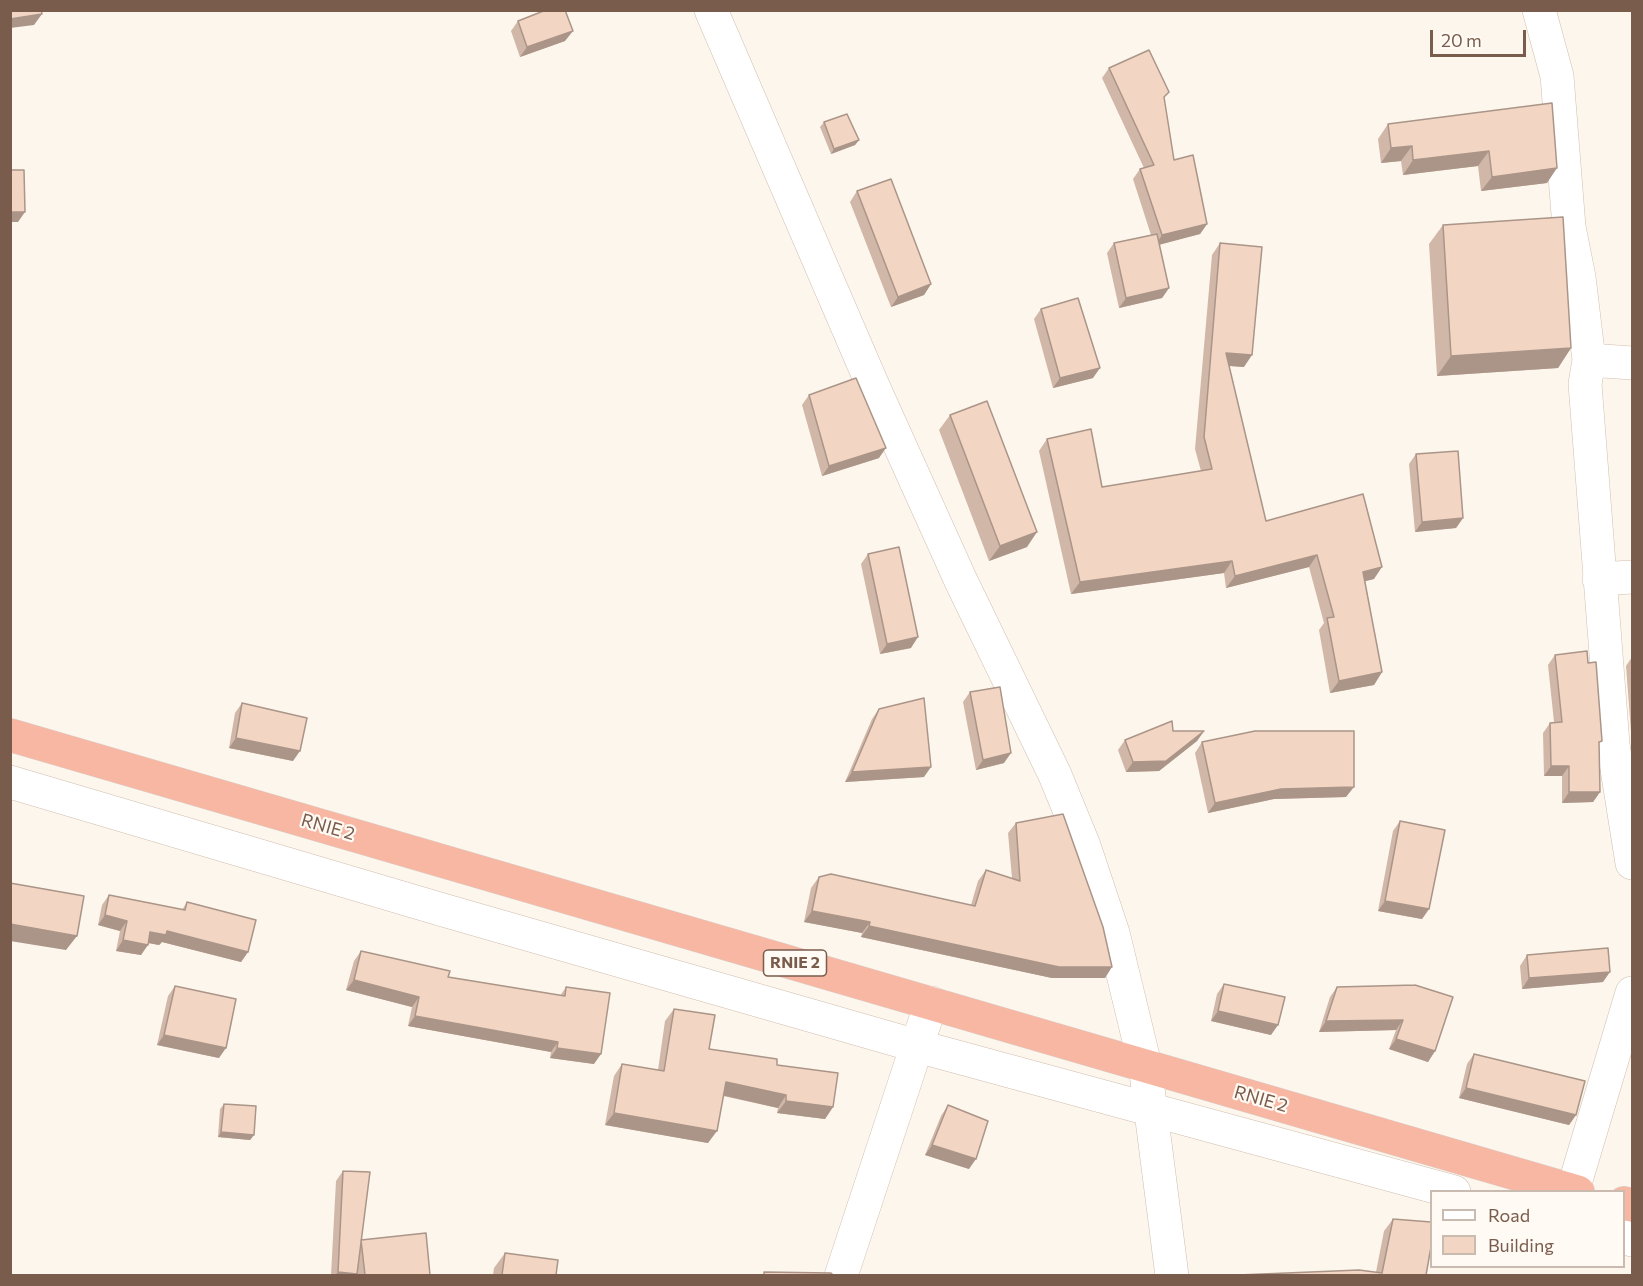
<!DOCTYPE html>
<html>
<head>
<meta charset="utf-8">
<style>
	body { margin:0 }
	#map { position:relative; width:1643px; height:1286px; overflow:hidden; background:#fdf6ec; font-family:Commissioner,sans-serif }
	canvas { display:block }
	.frame { position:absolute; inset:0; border:12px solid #7a5c4d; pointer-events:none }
	.legend { position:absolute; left:1430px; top:1190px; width:195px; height:78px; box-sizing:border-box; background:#fffaf3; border:2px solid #cabbb1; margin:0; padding:8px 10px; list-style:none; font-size:18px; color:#7a5c4d }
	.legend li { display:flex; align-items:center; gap:12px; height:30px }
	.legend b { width:30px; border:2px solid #cabbb1 }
	.scale { position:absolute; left:1430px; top:30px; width:96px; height:27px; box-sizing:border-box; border:3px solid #7a5c4d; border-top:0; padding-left:8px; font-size:18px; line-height:21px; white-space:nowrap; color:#7a5c4d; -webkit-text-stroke:4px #fffaf3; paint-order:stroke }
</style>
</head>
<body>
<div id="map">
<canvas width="1643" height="1286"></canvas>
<div class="frame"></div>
<ul class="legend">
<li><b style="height:8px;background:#fff"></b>Road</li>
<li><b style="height:16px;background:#f3d5c3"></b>Building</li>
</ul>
<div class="scale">20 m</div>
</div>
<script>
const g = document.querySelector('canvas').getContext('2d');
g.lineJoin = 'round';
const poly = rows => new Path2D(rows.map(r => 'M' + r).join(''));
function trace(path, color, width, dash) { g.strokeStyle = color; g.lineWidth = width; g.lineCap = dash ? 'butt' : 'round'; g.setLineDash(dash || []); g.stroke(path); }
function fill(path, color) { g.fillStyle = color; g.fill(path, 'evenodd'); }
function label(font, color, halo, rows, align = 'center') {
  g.font = font + ' Commissioner,sans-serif'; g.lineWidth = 4.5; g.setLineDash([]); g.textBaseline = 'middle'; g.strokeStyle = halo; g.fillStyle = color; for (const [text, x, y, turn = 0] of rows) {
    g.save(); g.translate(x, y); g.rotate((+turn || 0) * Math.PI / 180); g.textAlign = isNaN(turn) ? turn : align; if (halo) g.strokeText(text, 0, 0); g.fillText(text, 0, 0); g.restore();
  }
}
const minor = poly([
	[711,10,873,386,961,581,1055,775,1084,846,1113,933,1145,1065,1172,1276],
	[1539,10,1557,76,1569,227,1579,277,1589,360,1585,384,1613,744,1632,863],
	[1589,360,1632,363],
	[1599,579,1632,577],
	[10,782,443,910,917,1046,1454,1192],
	[1573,1190,1632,993],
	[1624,1237,1632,1240],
	[841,1276,931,1003]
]);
const highway = poly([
	[10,735,1578,1192],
	[1624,1203,1632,1205]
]);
trace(minor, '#d1beb0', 34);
trace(highway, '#dad1cd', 34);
trace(minor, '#fff', 33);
trace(highway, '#f7b7a3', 33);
fill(poly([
	[518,21,565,41,520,57,511,31],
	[1109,68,1164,98,1174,160,1207,224,1200,234,1159,244,1169,288,1162,298,1119,308,1107,253,1114,243,1151,235,1133,179,1140,169,1144,168,1102,78],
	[1552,103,1547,183,1481,191,1478,166,1403,175,1401,161,1381,163,1378,139,1388,124],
	[824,122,859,140,855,145,831,154,820,127],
	[857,191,931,284,924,295,891,307,850,202],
	[1443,225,1571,348,1558,368,1437,376,1429,244],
	[1220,243,1244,367,1229,366,1266,521,1374,579,1365,581,1382,672,1374,685,1330,693,1319,630,1324,623,1309,567,1226,588,1224,573,1071,594,1039,451,1047,439,1102,487,1201,471,1195,449,1212,255],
	[1041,309,1093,378,1053,388,1034,319],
	[809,395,879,458,822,476,802,405],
	[950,415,1027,547,989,561,939,430],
	[1416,454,1463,518,1456,528,1415,532,1409,464],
	[868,554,911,648,880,654,861,564],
	[1555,655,1599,746,1600,792,1593,802,1562,803,1562,776,1544,776,1543,733,1550,723,1554,722,1548,665],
	[1632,657,1632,745,1626,666],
	[970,692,1004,763,976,770,963,702],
	[242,703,293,761,229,748,235,713],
	[879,709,924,777,845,782,872,719],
	[1173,731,1204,731,1197,741,1159,771,1126,772,1118,750,1125,740],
	[1202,742,1346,797,1274,799,1208,813,1195,753],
	[1400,821,1429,909,1422,919,1378,911,1393,831],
	[1016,823,1105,978,1052,978,861,937,862,933,804,922,811,888,819,877,971,905,978,881,986,870,1012,878,1008,833],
	[109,895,182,910,187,902,248,952,241,962,162,942,159,945,148,943,141,955,116,951,120,931,98,925,102,905],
	[361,951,448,977,560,996,566,987,594,1064,550,1058,551,1052,408,1026,412,1007,346,990,354,961],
	[1527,955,1603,982,1522,989,1520,966],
	[1224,984,1271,1035,1211,1021,1217,994],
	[1415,985,1435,1051,1428,1062,1389,1049,1396,1030,1319,1032,1330,997,1337,987],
	[175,986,219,1058,157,1045,168,996],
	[674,1009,709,1049,777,1065,833,1107,825,1119,777,1113,778,1108,723,1096,708,1143,605,1125,614,1076,622,1064,658,1070,665,1021],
	[1474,1054,1576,1115,1569,1125,1459,1098,1467,1064],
	[224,1104,254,1135,250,1140,218,1137,220,1109],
	[948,1105,969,1169,925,1155,941,1116],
	[343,1171,361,1240,430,1275,357,1275,357,1274,356,1275,331,1275,336,1181],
	[1393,1219,1426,1275,1376,1272,1384,1231],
	[505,1253,556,1275,493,1275,494,1268]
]), '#d1b7a8');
fill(poly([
	[42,14,34,25,10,28,10,19],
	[573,31,565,41,520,57,527,47],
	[859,140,855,145,831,154,834,149],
	[1412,146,1401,161,1381,163,1391,148],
	[1489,151,1478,166,1403,175,1413,160],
	[1557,168,1547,183,1481,191,1492,177],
	[10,212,25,212,18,222,10,222],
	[1207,224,1200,234,1155,246,1162,235],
	[931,284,924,295,891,307,898,297],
	[1169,288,1162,298,1119,308,1126,298],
	[1571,348,1558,368,1437,376,1451,356],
	[1226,353,1252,355,1244,367,1217,365],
	[1100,368,1093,378,1053,388,1060,378],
	[886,448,879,458,822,476,829,466],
	[1463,518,1456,528,1415,532,1422,522],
	[1037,532,1027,547,989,561,1000,546],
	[1317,555,1309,567,1226,588,1235,576],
	[1232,561,1224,573,1071,594,1080,582],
	[1382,567,1374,579,1354,584,1363,572],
	[918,637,911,648,880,654,887,644],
	[1382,672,1374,685,1330,693,1339,681],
	[1204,731,1197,741,1159,771,1126,772,1133,762],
	[236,738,300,751,293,761,229,748],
	[1011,753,1004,763,976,770,983,760],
	[1551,766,1569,766,1562,776,1544,776],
	[931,767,924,777,845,782,852,772],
	[1354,787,1346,797,1274,799,1208,813,1215,803,1281,789],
	[1569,792,1600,792,1593,802,1562,803],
	[1385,901,1429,909,1422,919,1378,911],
	[812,911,870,922,862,933,804,922],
	[105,915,127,921,120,931,98,925],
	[10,924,77,936,66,950,10,941],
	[869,926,1112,967,1105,978,1052,978,861,937],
	[167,931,248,952,241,962,162,942,159,945,143,942,150,932],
	[123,940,148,945,141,955,116,951],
	[1610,972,1603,982,1522,989,1529,978],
	[354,980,419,997,412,1007,346,990],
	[1218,1011,1278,1025,1271,1035,1211,1021],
	[415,1016,558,1042,551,1052,408,1026],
	[1403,1020,1396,1030,1319,1032,1326,1021],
	[164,1035,226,1048,219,1058,157,1045],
	[1396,1039,1435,1051,1428,1062,1389,1049],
	[557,1048,601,1054,594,1064,550,1058],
	[726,1082,786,1095,778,1108,717,1094],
	[1466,1088,1576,1115,1569,1125,1459,1098],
	[786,1101,833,1107,825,1119,777,1113],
	[614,1113,717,1131,708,1143,605,1125],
	[221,1132,254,1135,250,1140,218,1137],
	[932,1145,976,1159,969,1169,925,1155],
	[338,1272,357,1274,356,1275,335,1275]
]), '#aa9588');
const building = poly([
	[10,10,41,10,42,14,10,19,10,10],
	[546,10,565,10,573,31,527,47,518,21,546,10],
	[1149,50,1169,92,1164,97,1174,160,1193,155,1207,224,1162,235,1140,169,1154,165,1109,68,1149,50],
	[1552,103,1557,168,1492,177,1489,151,1413,160,1412,146,1391,148,1388,124,1552,103],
	[847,114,859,140,834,149,824,122,847,114],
	[10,170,24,170,25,212,10,212,10,170],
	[891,179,931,284,898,297,857,191,891,179],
	[1563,217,1571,348,1451,356,1443,225,1563,217],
	[1157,234,1169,288,1126,298,1114,243,1157,234],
	[1220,243,1262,247,1252,355,1226,353,1266,521,1363,494,1382,567,1363,572,1382,672,1339,681,1327,618,1334,617,1317,555,1235,576,1232,561,1080,582,1047,439,1091,429,1102,487,1212,469,1204,437,1220,243],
	[1078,298,1100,368,1060,378,1041,309,1078,298],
	[856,378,886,448,829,466,809,395,856,378],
	[987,401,1037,532,1000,546,950,415,987,401],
	[1458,451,1463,518,1422,522,1416,454,1458,451],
	[899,547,918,637,887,644,868,554,899,547],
	[1587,651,1588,663,1596,662,1602,741,1599,742,1600,792,1569,792,1569,766,1551,766,1550,723,1562,722,1555,655,1587,651],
	[1000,687,1011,753,983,760,970,692,1000,687],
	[924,698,931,767,852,772,879,709,924,698],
	[242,703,307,718,300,751,236,738,242,703],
	[1172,721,1173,731,1204,731,1166,761,1133,762,1125,740,1172,721],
	[1255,731,1354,731,1354,787,1281,789,1215,803,1202,742,1255,731],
	[1063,814,1103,927,1112,967,1059,967,869,926,870,922,812,911,819,877,831,874,975,906,986,870,1020,881,1016,823,1063,814],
	[1400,821,1445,830,1429,909,1385,901,1400,821],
	[10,883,84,896,77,936,10,924,10,883],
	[109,895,185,910,187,902,256,920,248,952,167,931,166,935,150,932,148,945,123,940,127,921,105,915,109,895],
	[1608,948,1610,972,1529,978,1527,955,1608,948],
	[361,951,450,971,448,977,565,996,566,987,610,993,601,1054,557,1048,558,1042,415,1016,419,997,354,980,361,951],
	[1224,984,1285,997,1278,1025,1218,1011,1224,984],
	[1415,985,1453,997,1435,1051,1396,1039,1403,1020,1326,1021,1337,987,1415,985],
	[175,986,236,999,226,1048,164,1035,175,986],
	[674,1009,715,1015,709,1049,777,1059,777,1065,838,1073,833,1107,786,1101,786,1095,726,1082,717,1131,614,1113,622,1064,664,1071,674,1009],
	[1474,1054,1585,1081,1576,1115,1466,1088,1474,1054],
	[224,1104,256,1106,254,1135,221,1132,224,1104],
	[948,1105,988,1121,976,1159,932,1145,948,1105],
	[343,1171,370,1172,357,1274,338,1272,343,1171],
	[1393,1219,1431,1222,1431,1247,1426,1275,1238,1275,1359,1270,1382,1273,1393,1219],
	[426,1233,430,1275,365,1275,361,1240,426,1233],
	[505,1253,558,1260,556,1275,502,1275,505,1253],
	[764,1272,831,1273,833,1275,764,1275,764,1272]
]);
fill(building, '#f3d5c3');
trace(building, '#aa9588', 1.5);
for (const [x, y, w] of [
	[795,963,63]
]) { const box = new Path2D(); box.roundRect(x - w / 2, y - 13, w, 26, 4.5); g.fillStyle = '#fffaf3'; g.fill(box); trace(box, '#7a5c4d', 1.5); }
label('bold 16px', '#7a5c4d', null, [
	["RNIE 2",795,963]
]);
label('18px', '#7a5c4d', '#fffaf3', [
	["RNIE 2",328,827,16],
	["RNIE 2",1261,1099,16]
]);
</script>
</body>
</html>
